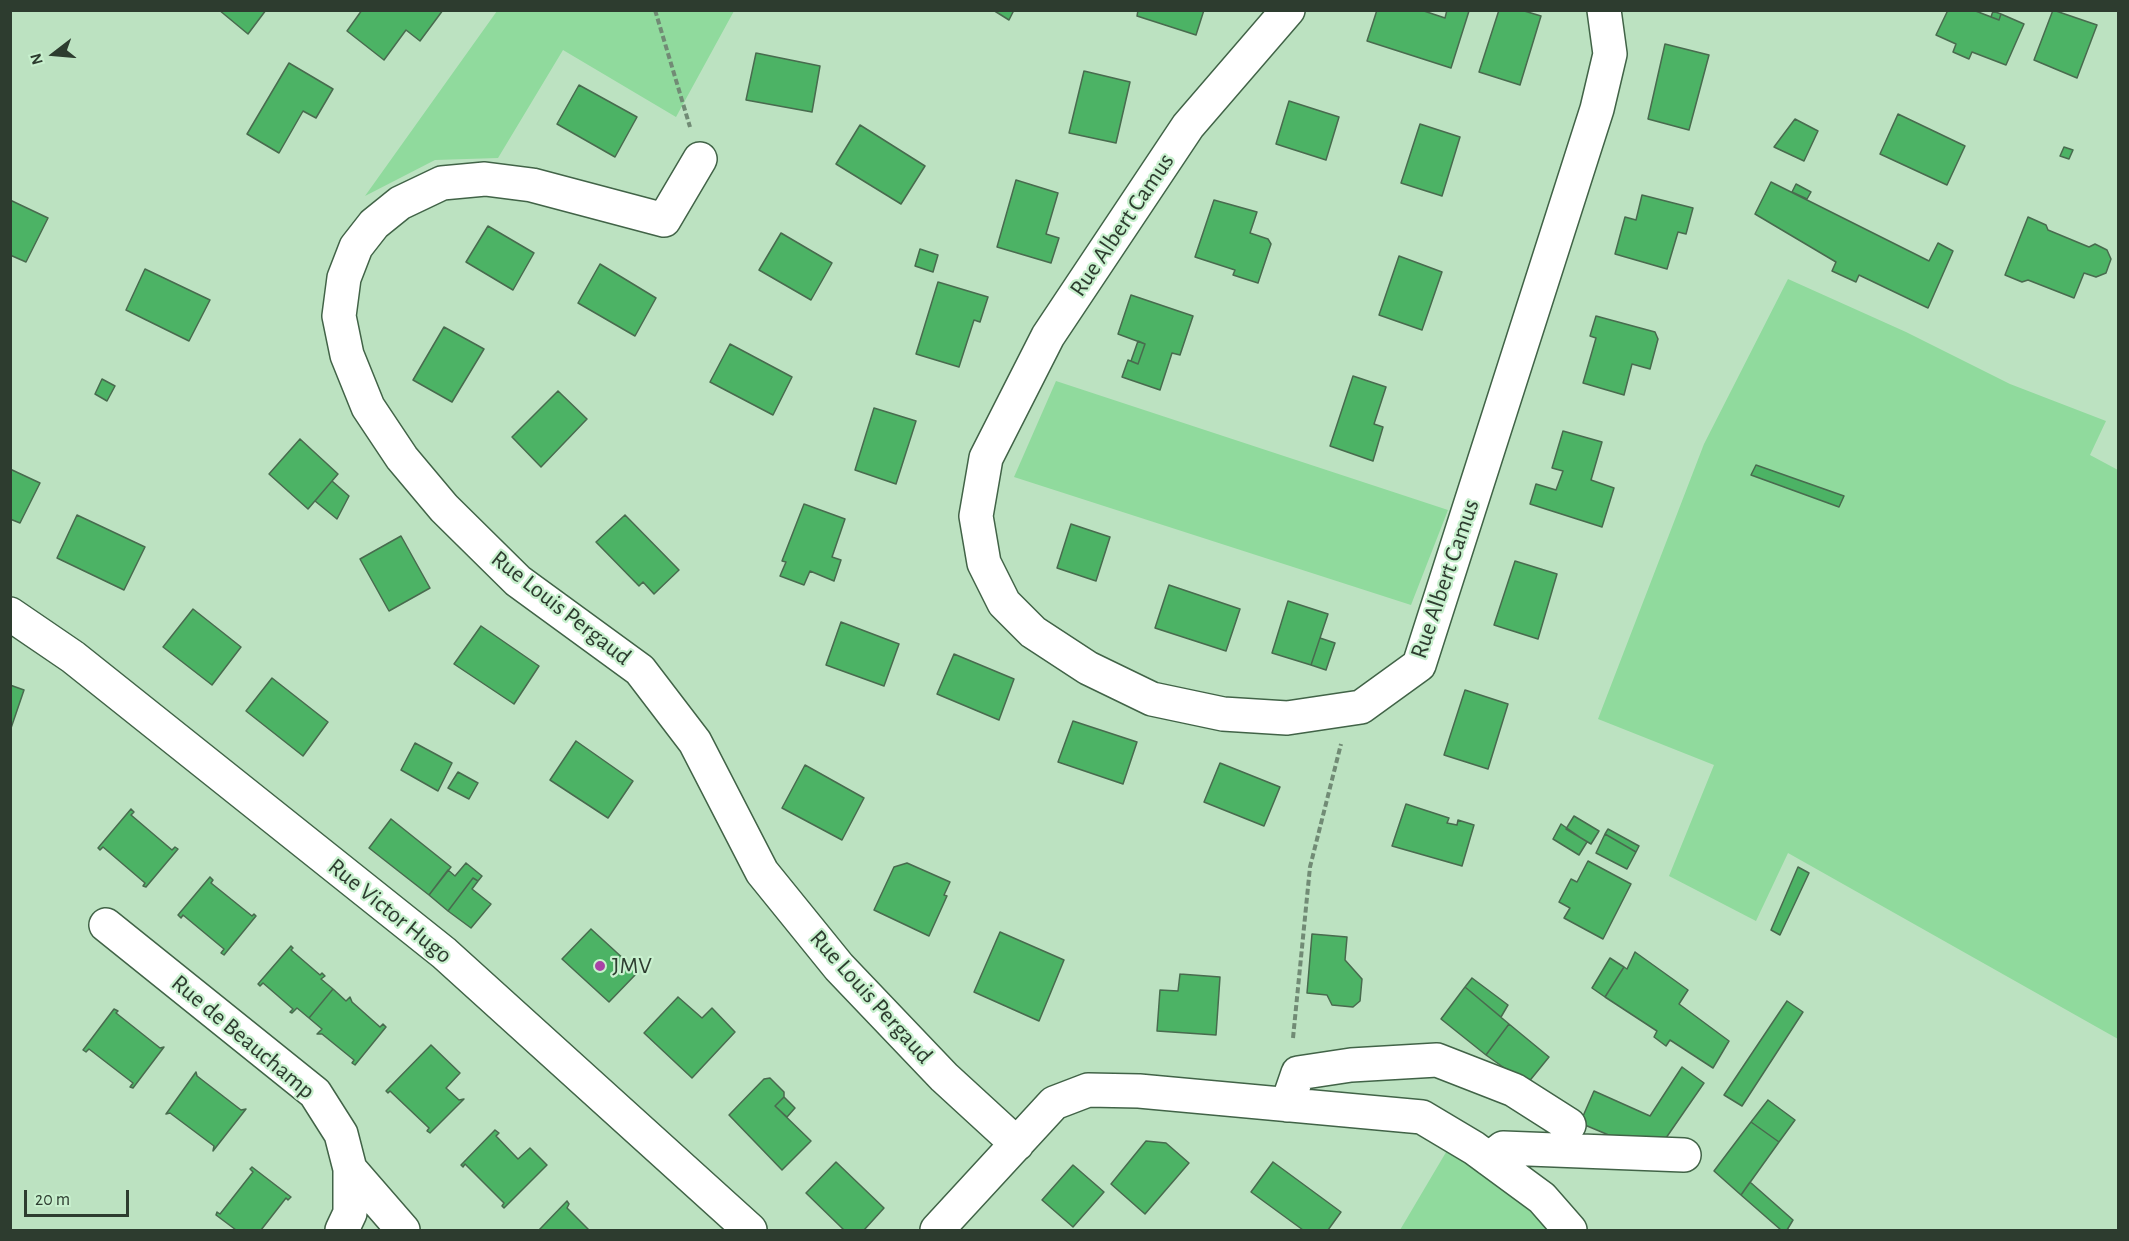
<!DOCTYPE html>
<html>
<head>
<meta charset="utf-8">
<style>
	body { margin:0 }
	#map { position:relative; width:2129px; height:1241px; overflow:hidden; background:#bce2c1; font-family:"Alegreya Sans",sans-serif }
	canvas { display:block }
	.frame { position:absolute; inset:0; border:12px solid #2d3c2f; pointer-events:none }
	.north { position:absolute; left:24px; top:24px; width:60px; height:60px; -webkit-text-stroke:4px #c8f0ce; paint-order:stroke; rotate:254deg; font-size:16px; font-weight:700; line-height:24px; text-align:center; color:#2d3c2f }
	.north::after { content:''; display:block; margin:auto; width:21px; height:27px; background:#2d3c2f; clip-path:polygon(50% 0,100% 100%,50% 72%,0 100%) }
	.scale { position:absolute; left:24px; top:1190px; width:105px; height:27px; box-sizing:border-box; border:3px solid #2d3c2f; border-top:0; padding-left:8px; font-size:18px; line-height:21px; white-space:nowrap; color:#2d3c2f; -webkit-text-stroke:4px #c8f0ce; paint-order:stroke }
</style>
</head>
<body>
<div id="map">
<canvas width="2129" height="1241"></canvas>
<div class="frame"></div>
<div class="north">N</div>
<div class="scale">20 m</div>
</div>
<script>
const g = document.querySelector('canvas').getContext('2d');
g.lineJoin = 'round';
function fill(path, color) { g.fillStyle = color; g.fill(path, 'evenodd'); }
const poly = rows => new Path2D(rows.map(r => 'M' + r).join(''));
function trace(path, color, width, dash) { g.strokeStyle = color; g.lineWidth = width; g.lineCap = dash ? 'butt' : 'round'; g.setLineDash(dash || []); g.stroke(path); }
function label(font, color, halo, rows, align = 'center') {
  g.font = font + ' "Alegreya Sans",sans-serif'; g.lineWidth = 4.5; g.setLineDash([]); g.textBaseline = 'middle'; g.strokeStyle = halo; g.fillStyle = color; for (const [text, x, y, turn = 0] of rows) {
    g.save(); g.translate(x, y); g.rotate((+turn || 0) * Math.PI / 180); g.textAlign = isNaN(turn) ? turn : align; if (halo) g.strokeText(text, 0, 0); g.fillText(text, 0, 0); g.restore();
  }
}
fill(poly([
	[497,11,497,10,734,11,676,117,563,50,498,158,435,160,365,196],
	[1788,279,1906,332,2010,384,2106,421,2090,455,2118,470,2118,1039,1788,853,1756,921,1669,876,1714,765,1598,719,1704,444],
	[1056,381,1448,510,1411,605,1014,477],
	[1455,1137,1571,1230,1400,1230]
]), '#90da9d');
const building = poly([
	[219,10,266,10,248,34,219,10],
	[362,10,443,10,420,41,406,30,384,60,347,31,362,10],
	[993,10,1014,10,1009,20,993,10],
	[1138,10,1204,10,1196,35,1137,16,1138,10],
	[1377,10,1421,10,1445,18,1447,10,1469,11,1451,68,1367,41,1377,10],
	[1499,10,1521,10,1541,16,1520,85,1479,72,1499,10],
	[1948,10,1973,10,1999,20,2001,14,2024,24,2006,65,1972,52,1969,59,1953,52,1956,44,1936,35,1948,10],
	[2053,10,2097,25,2077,78,2034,60,2053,10],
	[1993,11,2001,14,1999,20,1991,17,1993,11],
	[1665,44,1709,55,1689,130,1648,119,1665,44],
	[756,53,820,66,812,112,746,100,756,53],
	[289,63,333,89,316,118,303,111,279,153,247,134,289,63],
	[1084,71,1130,82,1116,143,1069,133,1084,71],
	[579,85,637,117,615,157,557,124,579,85],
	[1289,101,1339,117,1326,160,1276,144,1289,101],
	[1898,114,1965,146,1947,185,1880,154,1898,114],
	[1795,119,1818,131,1804,161,1774,147,1795,119],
	[1420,124,1460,137,1442,196,1401,183,1420,124],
	[860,125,925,166,901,204,836,164,860,125],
	[2064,147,2073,150,2069,159,2060,156,2064,147],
	[1016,180,1058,193,1046,234,1059,238,1051,263,997,247,1016,180],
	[1771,182,1929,261,1938,243,1953,251,1928,308,1859,275,1856,282,1832,271,1836,262,1755,214,1771,182],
	[1796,184,1811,192,1807,199,1792,192,1796,184],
	[1642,195,1693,208,1686,234,1678,232,1667,269,1615,254,1625,217,1636,220,1642,195],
	[10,200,48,218,26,262,10,255,10,200],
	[1214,200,1257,212,1250,233,1268,239,1271,244,1258,283,1233,275,1235,270,1195,257,1214,200],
	[2028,217,2046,225,2048,230,2089,247,2095,244,2107,250,2111,259,2106,273,2096,277,2084,273,2074,298,2028,280,2022,282,2005,275,2028,217],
	[488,226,534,253,513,290,466,262,488,226],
	[781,233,832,263,811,300,759,270,781,233],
	[920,249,938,255,933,272,915,266,920,249],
	[1399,256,1442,272,1422,330,1379,315,1399,256],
	[600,264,656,298,635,336,578,303,600,264],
	[145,269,210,300,189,341,126,310,145,269],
	[938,282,988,297,980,322,974,320,959,367,916,354,938,282],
	[1131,295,1193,316,1180,355,1172,353,1160,390,1122,377,1128,360,1138,364,1145,344,1118,334,1131,295],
	[1596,316,1655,332,1658,339,1650,369,1632,364,1624,395,1583,383,1596,338,1590,336,1596,316],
	[444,327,484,349,452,402,413,380,444,327],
	[1138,341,1145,344,1138,364,1131,361,1138,341],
	[730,344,792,377,773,415,710,382,730,344],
	[1353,376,1386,387,1374,424,1383,427,1373,461,1330,446,1353,376],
	[102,379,115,386,107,401,95,394,102,379],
	[558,391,587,419,541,467,512,437,558,391],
	[874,408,916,421,896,484,855,470,874,408],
	[1563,431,1602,442,1591,480,1614,488,1602,527,1530,504,1536,484,1556,490,1563,471,1552,468,1563,431],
	[300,439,338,474,308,509,269,474,300,439],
	[1756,465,1844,496,1839,507,1751,475,1756,465],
	[10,469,40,483,20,523,10,519,10,469],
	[332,481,349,496,337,519,315,501,332,481],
	[804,504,845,519,832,557,841,560,834,581,810,571,804,585,780,576,786,562,782,561,804,504],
	[77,515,145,547,124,590,57,558,77,515],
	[625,515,679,570,654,594,643,582,639,586,596,542,625,515],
	[1071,524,1110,537,1096,581,1057,568,1071,524],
	[401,536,430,588,389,611,360,559,401,536],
	[1515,561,1557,574,1538,639,1494,625,1515,561],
	[1169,585,1240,609,1226,651,1155,628,1169,585],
	[1288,601,1328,614,1311,665,1272,653,1288,601],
	[193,609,241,647,212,685,163,647,193,609],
	[841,622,899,644,884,686,826,665,841,622],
	[481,626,539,666,514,704,454,664,481,626],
	[1320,638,1335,643,1326,670,1311,665,1320,638],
	[954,654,1014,679,999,720,937,694,954,654],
	[272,678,328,722,303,756,246,711,272,678],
	[10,685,24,690,10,731,10,685],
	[1465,690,1508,704,1488,769,1444,755,1465,690],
	[1073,721,1137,742,1123,784,1058,762,1073,721],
	[576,741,633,781,608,818,550,780,576,741],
	[415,743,452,763,438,791,401,770,415,743],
	[1220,763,1280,787,1264,826,1204,802,1220,763],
	[805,765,864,798,842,840,782,808,805,765],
	[458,772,478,783,469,799,448,788,458,772],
	[1406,804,1449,818,1447,823,1457,825,1458,820,1474,825,1462,866,1392,846,1406,804],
	[131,809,134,812,131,815,172,850,175,847,178,849,146,887,143,886,145,883,103,847,100,850,98,848,131,809],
	[1574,816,1599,831,1591,844,1566,829,1574,816],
	[391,819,451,867,429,895,369,848,391,819],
	[1561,824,1587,842,1579,855,1553,839,1561,824],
	[1608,829,1639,846,1636,852,1605,834,1608,829],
	[1605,834,1636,852,1627,869,1596,853,1605,834],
	[1588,861,1631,884,1603,939,1564,918,1570,908,1559,902,1571,879,1577,882,1588,861],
	[466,863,482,876,478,881,473,878,448,911,429,895,448,870,455,876,466,863],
	[907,863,950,882,944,895,947,896,929,936,874,910,894,867,907,863],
	[1798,867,1809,873,1780,935,1771,930,1798,867],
	[210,877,213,880,211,883,252,916,254,914,256,916,224,955,221,953,224,949,183,915,181,918,178,915,210,877],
	[473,878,478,881,472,889,491,904,471,928,448,911,473,878],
	[591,929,638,972,609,1002,562,959,591,929],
	[1000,932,1064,960,1039,1021,974,992,1000,932],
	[1312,934,1347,937,1345,960,1362,979,1360,1001,1353,1007,1332,1005,1327,995,1307,993,1312,934],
	[291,946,293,948,291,950,320,975,322,973,325,976,321,979,333,989,309,1018,297,1008,292,1013,290,1012,293,1009,263,983,260,986,258,984,291,946],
	[1635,952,1688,990,1679,1004,1729,1041,1713,1068,1670,1040,1666,1046,1654,1037,1657,1031,1605,997,1624,967,1627,969,1635,952],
	[1610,958,1624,967,1605,997,1592,988,1610,958],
	[1180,974,1220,977,1216,1035,1157,1031,1160,990,1178,991,1180,974],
	[1472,978,1508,1005,1501,1017,1465,987,1472,978],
	[1465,987,1509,1024,1486,1055,1441,1019,1465,987],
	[333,989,346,1001,350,997,352,1002,380,1027,383,1024,386,1027,355,1065,352,1063,354,1060,322,1034,317,1034,322,1029,309,1018,333,989],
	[678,997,702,1018,712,1008,735,1032,692,1078,644,1033,678,997],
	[1787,1001,1803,1012,1742,1106,1724,1095,1787,1001],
	[114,1009,118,1011,116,1013,160,1048,164,1047,133,1088,130,1087,133,1083,89,1049,86,1052,83,1050,114,1009],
	[1509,1024,1549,1057,1527,1084,1486,1055,1509,1024],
	[431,1045,460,1073,446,1088,459,1100,464,1099,430,1133,427,1131,429,1128,390,1091,388,1093,386,1091,431,1045],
	[1682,1067,1704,1083,1657,1151,1623,1141,1580,1123,1594,1091,1650,1116,1682,1067],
	[196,1072,197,1076,241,1110,246,1109,213,1151,214,1146,170,1113,166,1114,196,1072],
	[770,1078,784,1092,784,1097,775,1106,811,1141,782,1170,729,1115,764,1079,770,1078],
	[784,1097,795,1108,787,1117,775,1106,784,1097],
	[1768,1100,1795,1120,1779,1142,1751,1122,1768,1100],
	[1751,1122,1779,1142,1741,1195,1714,1171,1751,1122],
	[495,1130,499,1133,496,1136,518,1159,530,1148,547,1165,504,1208,502,1206,504,1203,465,1164,463,1167,461,1165,495,1130],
	[1146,1141,1166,1143,1189,1163,1145,1214,1111,1184,1146,1141],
	[836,1162,884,1208,864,1230,844,1230,806,1193,836,1162],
	[1273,1162,1341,1212,1328,1230,1303,1230,1251,1192,1273,1162],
	[1073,1165,1104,1192,1073,1227,1042,1200,1073,1165],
	[252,1167,291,1197,288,1200,286,1198,261,1230,236,1230,216,1215,217,1212,220,1214,253,1172,250,1169,252,1167],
	[1750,1182,1793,1220,1787,1230,1781,1230,1741,1195,1750,1182],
	[567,1201,569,1204,567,1208,589,1230,539,1230,567,1201]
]);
fill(building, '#4cb365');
trace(building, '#486b4e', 1.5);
const minor = poly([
	[1288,10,1188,126,1048,336,986,458,976,516,984,563,1004,603,1033,632,1088,668,1152,699,1223,714,1287,718,1361,707,1419,665,1597,109,1610,54,1604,10],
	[700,159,664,220,532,185,485,179,442,183,400,203,374,224,356,247,344,278,339,316,347,355,368,407,402,458,444,508,518,581,640,670,695,742,762,872,839,967,944,1077,1017,1144],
	[106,925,315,1093,341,1134,350,1169,403,1230],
	[1287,1105,1298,1073,1351,1065,1437,1060,1514,1090,1569,1125],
	[1489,1159,1503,1148,1684,1155],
	[342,1230,350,1213,350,1169],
	[937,1230,1054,1103,1088,1090,1139,1091,1422,1117,1474,1148,1542,1198,1570,1230]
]);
const major = poly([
	[10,614,73,657,444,953,750,1230]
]);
trace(minor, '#416347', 36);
trace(major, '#416347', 36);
trace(poly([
	[655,10,690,127],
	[1293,1038,1310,867,1341,744]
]), '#718b75', 4, [6, 3]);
trace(minor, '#fff', 33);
trace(major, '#fff', 33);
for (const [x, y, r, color] of [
	[600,966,6,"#a942a6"]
]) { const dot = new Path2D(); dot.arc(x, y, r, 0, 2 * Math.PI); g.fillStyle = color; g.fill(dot); trace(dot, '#c8f0ce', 2); }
label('24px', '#2d3c2f', '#c8f0ce', [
	["Rue Albert Camus",1122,225,-56],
	["Rue Albert Camus",1445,579,-71],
	["Rue Louis Pergaud",561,608,38],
	["Rue Victor Hugo",390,911,39],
	["Rue Louis Pergaud",871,997,48],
	["Rue de Beauchamp",243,1037,40]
]);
label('24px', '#2d3c2f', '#c8f0ce', [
	["JMV",612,966]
], 'left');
</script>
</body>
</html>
